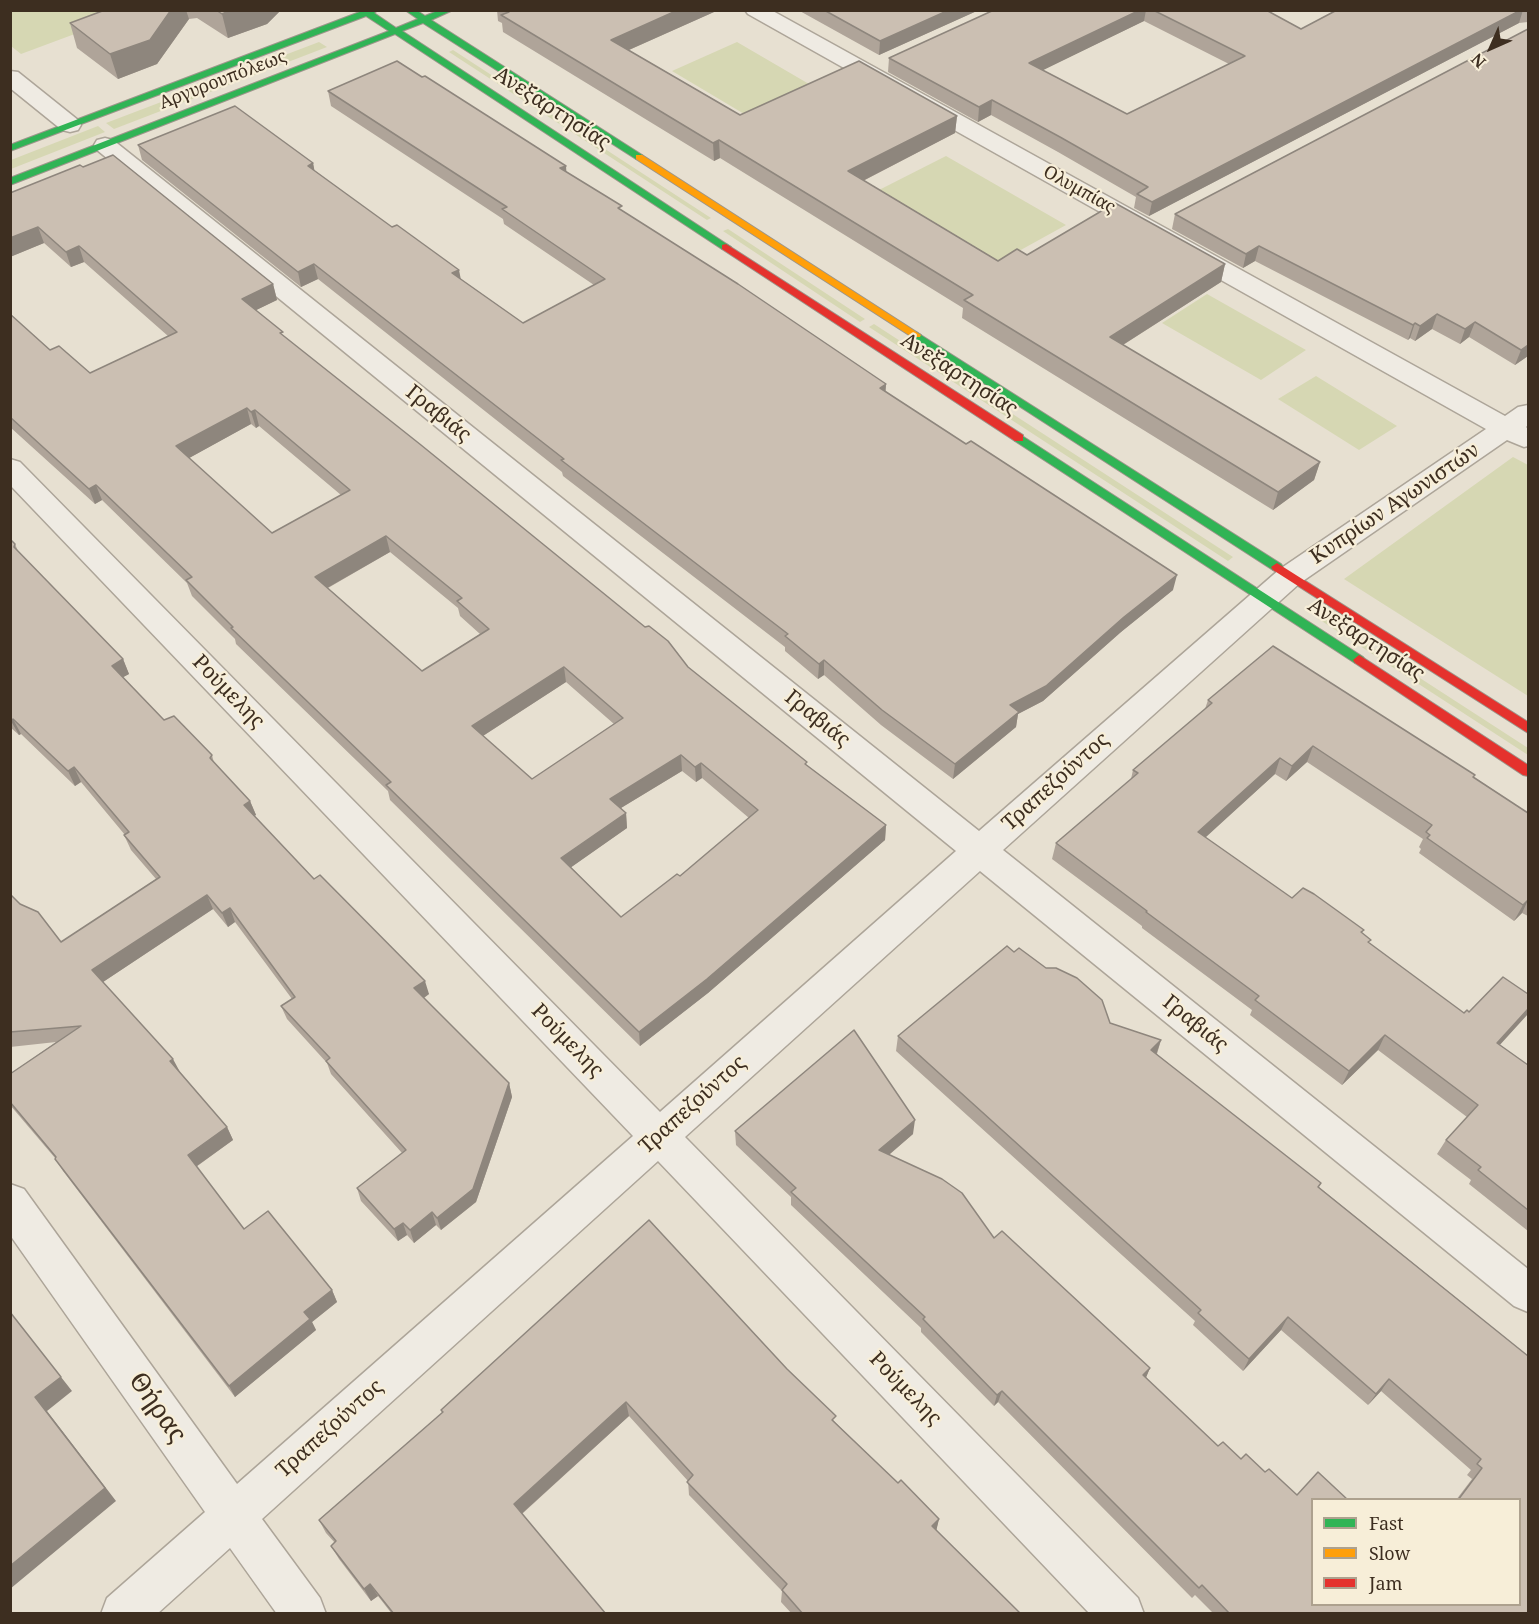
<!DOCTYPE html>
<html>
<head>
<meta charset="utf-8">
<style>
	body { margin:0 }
	#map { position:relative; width:1539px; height:1624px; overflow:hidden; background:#e7e0d1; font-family:"Noto Serif",serif }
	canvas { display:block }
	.frame { position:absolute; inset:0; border:12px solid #3d2e20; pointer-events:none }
	.legend { position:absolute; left:1311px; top:1498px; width:210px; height:108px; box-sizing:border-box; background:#f7eed8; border:2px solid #ada18e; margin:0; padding:8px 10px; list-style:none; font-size:18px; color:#3d2e20 }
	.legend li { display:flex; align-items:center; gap:12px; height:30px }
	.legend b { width:30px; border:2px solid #ada18e }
	.north { position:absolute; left:1461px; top:18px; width:60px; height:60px; -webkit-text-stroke:4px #f7eed8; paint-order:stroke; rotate:225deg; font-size:16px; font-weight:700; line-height:24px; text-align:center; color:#3d2e20 }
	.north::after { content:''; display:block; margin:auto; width:21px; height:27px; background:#3d2e20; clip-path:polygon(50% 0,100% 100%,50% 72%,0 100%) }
</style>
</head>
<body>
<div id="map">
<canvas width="1539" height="1624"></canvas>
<div class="frame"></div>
<ul class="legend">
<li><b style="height:8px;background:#30b455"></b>Fast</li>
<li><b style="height:8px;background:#ff9f0a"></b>Slow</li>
<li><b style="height:8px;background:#e5322d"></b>Jam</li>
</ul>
<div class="north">N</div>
</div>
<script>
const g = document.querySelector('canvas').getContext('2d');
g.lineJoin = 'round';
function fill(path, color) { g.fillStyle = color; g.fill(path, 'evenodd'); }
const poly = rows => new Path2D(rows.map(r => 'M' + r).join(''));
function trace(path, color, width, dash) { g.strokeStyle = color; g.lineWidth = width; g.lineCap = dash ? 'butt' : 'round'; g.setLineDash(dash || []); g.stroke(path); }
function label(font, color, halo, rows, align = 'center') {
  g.font = font + ' "Noto Serif",serif'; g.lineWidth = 4.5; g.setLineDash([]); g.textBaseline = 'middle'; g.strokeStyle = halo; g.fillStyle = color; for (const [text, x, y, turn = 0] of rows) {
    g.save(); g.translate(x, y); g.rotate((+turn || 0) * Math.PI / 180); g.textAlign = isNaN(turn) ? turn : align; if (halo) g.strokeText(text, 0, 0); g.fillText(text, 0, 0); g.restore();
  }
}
fill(poly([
	[115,10,123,16,21,54,11,46,10,11],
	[319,42,327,47,114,129,106,123],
	[737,42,821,91,756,121,672,71],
	[453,50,711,218,707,220,449,52],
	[98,126,105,132,11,169,11,160],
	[946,156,1066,225,999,262,879,190],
	[728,229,865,319,860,322,723,231],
	[1207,294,1306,350,1261,380,1162,323],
	[874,324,1233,557,1228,561,869,327],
	[1316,376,1397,426,1359,450,1278,399],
	[1513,457,1528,465,1528,696,1344,579],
	[1321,614,1528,748,1528,755,1317,618]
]), '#d6d7b3');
const street = poly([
	[745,10,771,10,1505,416,1518,407,1528,405,1528,425,1526,427,1528,429,1528,446,1524,447,1507,440,1300,583,1003,850,1528,1269,1528,1312,1514,1306,980,871,685,1137,1138,1598,1144,1614,1090,1614,658,1161,262,1519,320,1598,326,1614,277,1614,230,1548,157,1614,101,1614,107,1598,205,1512,10,1235,10,1184,24,1189,237,1484,633,1136,10,485,10,459,20,462,660,1112,956,851,97,150,94,145,97,140,105,138,113,140,979,831,1280,569,1486,429,748,14,745,10],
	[10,71,18,72,78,120,81,125,78,130,70,132,62,130,10,88,10,71]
]);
const fast = poly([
	[365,10,378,10,374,13,396,28,418,19,405,10,416,10,425,16,440,10,453,10,431,20,642,155,642,159,636,159,423,23,402,31,731,247,730,249,722,249,395,34,10,185,10,178,389,31,366,16,10,151,10,145,365,10],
	[916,332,1281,564,1283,567,1281,570,1273,570,912,337,911,335,916,332],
	[1019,434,1363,657,1365,660,1363,663,1355,663,1015,441,1015,435,1019,434]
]);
const slow = poly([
	[636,155,642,155,921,335,920,337,912,337,636,159,636,155]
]);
const jam = poly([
	[726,244,1023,435,1023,441,1015,441,722,249,722,245,726,244],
	[1277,563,1528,722,1528,733,1273,570,1271,567,1277,563],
	[1359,655,1528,765,1528,776,1523,775,1355,663,1353,660,1359,655]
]);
trace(street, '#ada599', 3);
trace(fast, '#9c958a', 2);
trace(slow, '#9c958a', 2);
trace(jam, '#9c958a', 2);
fill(street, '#efebe3');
fill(fast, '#30b455');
fill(slow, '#ff9f0a');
fill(jam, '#e5322d');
fill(poly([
	[105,10,288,10,280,11,267,24,228,38,197,18,189,19,157,64,118,79,77,48,70,23],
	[497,10,714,10,714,12,629,50,740,115,957,116,955,133,863,181,998,261,1027,255,1225,264,1221,282,1123,345,1320,462,1314,480,1273,510,962,318,963,308,720,158,714,161,503,32,502,23,498,21],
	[798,10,979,10,879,55],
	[994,10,1266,10,1301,29,1337,10,1528,10,1528,22,1519,23,1149,216,1134,208,1136,197,1058,152,991,115,978,122,888,72,889,58],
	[1144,21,1229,64,1127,114,1042,70],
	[1528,29,1528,356,1515,365,1469,337,1460,344,1432,329,1415,341,1410,338,1408,340,1255,261,1243,268,1172,229,1175,214],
	[328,91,566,172,623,211,886,384,885,392,1173,590,1121,632,1043,701,1018,714,1016,727,953,779,881,725,824,675,818,679,785,651,785,647,563,476,562,472,318,279,301,287,142,160,138,145,313,163,314,170,461,279,523,323,594,285,504,224,503,219,331,106],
	[10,193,273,284,277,300,256,310,284,337,688,667,807,765,886,825,885,840,708,993,640,1046,390,800,388,791,236,644,235,639,192,596,187,583,102,500,95,504,10,427,10,314,50,350,90,373,168,336,84,262,71,267,44,243,10,257],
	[251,424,256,428,259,426,341,495,272,533,189,458],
	[390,552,458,608,460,616,480,634,422,671,328,588],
	[566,682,614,724,532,779,483,736],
	[682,771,696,782,702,778,749,818,680,876,621,917,571,867,627,828,626,813,621,808],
	[10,539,15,544,18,551,123,659,129,674,123,677,164,720,212,755,214,763,250,801,256,815,254,816,314,879,429,994,424,998,509,1083,512,1097,476,1202,441,1230,436,1225,414,1243,407,1235,398,1241,361,1201,357,1188,402,1153,331,1074,327,1063,287,1019,281,1006,292,999,235,922,228,927,213,909,103,982,227,1127,233,1140,196,1167,244,1229,332,1290,337,1302,312,1322,316,1330,235,1397,63,1171,55,1158,10,1105,10,1074,56,1042,10,1047,10,894,20,904,61,942,156,879,131,850,124,835,125,835,81,782,75,786,21,734,19,735,10,727],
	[1208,700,1474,777,1528,813,1528,916,1522,913,1514,921,1419,853,1421,849,1419,847,1423,839,1307,762,1286,781,1275,774,1205,837,1292,898,1364,930,1362,933,1369,943,1500,1045,1528,1065,1528,1231,1469,1184,1471,1180,1437,1154,1446,1140,1467,1117,1378,1050,1342,1085,1250,1015,1252,1010,1142,928,1142,926,1052,859,1056,843,1131,779,1133,770,1205,709],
	[1110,1023,1161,1040,1157,1054,1319,1187,1528,1356,1528,1614,1214,1614,1195,1595,1192,1598,998,1402,994,1406,921,1332,921,1328,791,1205,791,1197,736,1145,735,1131,913,1134,889,1155,994,1238,1150,1368,1146,1377,1312,1605,1520,1605,1520,1500,1456,1500,1472,1479,1467,1475,1471,1470,1381,1391,1368,1405,1281,1330,1243,1371,1193,1325,1195,1321,896,1051,898,1036],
	[649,1220,836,1423,898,1483,939,1519,936,1530,1021,1614,792,1614,781,1602,782,1591,689,1495,688,1481,629,1416,522,1514,606,1614,392,1614,378,1596,371,1601,339,1559,331,1546,335,1543,326,1533,319,1520,442,1413,441,1410]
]), '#afa499');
fill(poly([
	[171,10,186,10,189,19,157,64,118,79,110,54],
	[231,10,279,10,280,11,267,24,228,38,222,14],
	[678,10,714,10,714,12,613,57,611,40],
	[949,10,979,10,879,55,880,41],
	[1140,10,1146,10,1144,21,1027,78,1029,63],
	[1521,10,1523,10,1519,23,1149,216,1152,202],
	[992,100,991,115,978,122,979,107],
	[957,116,955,133,847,189,848,171],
	[719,140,720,158,714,161,713,143],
	[313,163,316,178,308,166],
	[566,166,567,181,560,168],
	[38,227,44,243,10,257,10,238],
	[79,246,84,262,71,267,66,252],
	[1259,246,1255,261,1243,268,1246,254],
	[314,264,318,279,301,287,298,272],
	[1225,264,1221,282,1107,355,1110,337],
	[459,270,462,285,452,273],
	[273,284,277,300,246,315,242,299],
	[1437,314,1432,329,1415,341,1420,326],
	[1475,322,1469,337,1460,344,1465,329],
	[1415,323,1410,338,1408,340,1413,325],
	[1528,345,1528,356,1515,365,1521,350],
	[886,384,885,400,880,388],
	[247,408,251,424,182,462,176,446],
	[255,410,259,426,256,428,251,412],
	[1320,462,1314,480,1273,510,1278,492],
	[96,485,102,500,95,504,89,489],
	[386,536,390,552,320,592,315,577],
	[1177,575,1173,590,1121,632,1043,701,1018,714,1016,727,953,779,955,764,1010,705,1124,617],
	[123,659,129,674,118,680,112,666],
	[824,660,824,675,818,679,819,664],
	[564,667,566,682,475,741,472,726],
	[13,719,21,734,19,735,11,721],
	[1313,746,1307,762,1286,781,1292,766],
	[681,755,682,771,611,814,610,799],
	[1280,758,1275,774,1194,848,1198,832],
	[701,763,702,778,696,782,695,767],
	[74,767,81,782,75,786,68,771],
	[250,801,256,815,249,819,244,805],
	[626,813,627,828,563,873,561,858],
	[886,825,885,840,708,993,640,1046,639,1032],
	[207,895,213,909,100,984,92,970],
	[1528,900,1522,913,1514,921,1523,905],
	[230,908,235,922,228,927,222,913],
	[425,981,429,994,418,1002,414,988],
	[1528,1009,1528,1014,1488,1058,1497,1043],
	[1385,1035,1378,1050,1342,1085,1349,1071],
	[1161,1040,1156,1055,1151,1050],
	[173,1059,180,1072,170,1061],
	[509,1083,512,1097,476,1202,441,1230,437,1218],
	[915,1120,913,1134,878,1164,879,1150],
	[227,1127,233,1140,194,1168,188,1155],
	[432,1212,436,1225,414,1243,410,1230],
	[403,1223,407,1235,398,1241,394,1229],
	[332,1290,337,1302,312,1322,316,1330,235,1397,229,1386,304,1312],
	[10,1312,72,1391,47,1411,116,1501,10,1589,10,1566,35,1397],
	[1288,1317,1281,1330,1243,1371,1249,1359],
	[1150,1368,1145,1380,1143,1375],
	[1389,1379,1381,1391,1368,1405,1376,1394],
	[1002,1391,998,1402,994,1406,997,1395],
	[626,1402,629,1416,518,1517,514,1504],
	[939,1519,936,1532,932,1526],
	[370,1584,378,1596,371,1601,364,1589]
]), '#8e867d');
const building = poly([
	[105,10,171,10,150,40,110,54,70,23,105,10],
	[216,10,231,10,222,14,216,10],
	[507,10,678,10,611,40,740,115,859,61,957,116,848,171,998,261,1017,249,1027,255,1115,203,1225,264,1110,337,1320,462,1278,492,964,300,973,295,719,140,713,143,501,15,509,12,507,10],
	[824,10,949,10,880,41,824,10],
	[994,10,1140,10,1029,63,1127,114,1245,56,1153,10,1266,10,1301,29,1337,10,1521,10,1152,202,1137,194,1148,187,1060,137,992,100,979,107,889,58,994,10],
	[1528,29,1528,345,1521,350,1475,322,1465,329,1437,314,1420,326,1415,323,1413,325,1259,246,1246,254,1175,214,1528,29],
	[397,61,422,77,425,76,566,166,560,168,622,206,618,208,738,284,886,384,880,388,966,444,971,441,1177,575,1124,617,1046,686,1010,705,1019,712,955,764,882,710,824,660,819,664,785,636,788,634,561,460,564,459,314,264,298,272,138,145,235,106,313,163,308,166,392,227,397,225,459,270,452,273,523,323,605,279,502,209,507,207,328,91,397,61],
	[113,155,273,284,242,299,283,332,280,333,421,445,645,627,649,626,668,641,688,667,807,762,805,764,886,825,707,979,639,1032,386,785,391,782,231,628,233,627,186,580,192,577,96,485,89,489,10,417,10,314,50,350,59,346,90,373,177,332,79,246,66,252,38,227,10,238,10,193,80,165,83,167,113,155],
	[247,408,251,412,255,410,350,490,272,533,176,446,247,408],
	[386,536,462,598,457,601,489,629,422,671,315,577,386,536],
	[564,667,623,718,532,779,472,726,564,667],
	[681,755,695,767,701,763,758,810,680,876,677,874,621,917,561,858,626,813,610,799,681,755],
	[10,539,15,544,14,547,123,659,112,666,164,720,174,716,212,755,210,758,250,801,244,805,314,879,320,875,425,981,414,988,509,1083,473,1189,437,1218,432,1212,410,1230,403,1223,394,1229,357,1188,406,1150,326,1061,330,1058,281,1006,295,997,230,908,222,913,207,895,92,970,173,1059,170,1061,227,1127,188,1155,244,1229,268,1211,332,1290,304,1312,310,1319,229,1386,55,1159,56,1157,10,1102,10,1074,81,1026,10,1032,10,894,20,904,38,912,61,942,160,877,124,835,129,832,74,767,68,771,13,719,11,721,10,720,10,539],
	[1273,646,1475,775,1473,777,1528,813,1528,900,1523,905,1427,838,1430,835,1426,832,1432,825,1313,746,1292,766,1280,758,1198,832,1292,898,1303,888,1314,894,1364,930,1361,932,1371,940,1368,942,1464,1013,1467,1010,1469,1012,1503,977,1528,994,1528,1009,1497,1043,1528,1065,1528,1210,1478,1170,1481,1167,1446,1140,1478,1105,1385,1035,1349,1071,1255,1000,1259,996,1146,912,1147,911,1056,843,1138,773,1133,770,1212,703,1208,700,1273,646],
	[1007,946,1014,952,1019,948,1046,968,1056,968,1077,978,1102,1000,1110,1023,1161,1040,1151,1050,1321,1183,1318,1187,1528,1356,1528,1614,1230,1614,1202,1585,1199,1588,1002,1391,997,1395,923,1319,925,1317,791,1192,796,1188,735,1131,854,1030,915,1120,879,1150,942,1179,962,1193,994,1238,1002,1231,1150,1368,1143,1375,1218,1446,1223,1442,1241,1459,1246,1454,1265,1472,1269,1469,1297,1495,1318,1472,1348,1500,1312,1500,1312,1605,1520,1605,1520,1500,1458,1500,1482,1468,1477,1464,1481,1459,1389,1379,1376,1394,1288,1317,1249,1359,1198,1313,1201,1310,898,1036,1007,946],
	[649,1220,787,1369,836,1416,832,1420,898,1483,901,1480,939,1519,932,1526,1021,1614,803,1614,782,1590,787,1584,687,1482,693,1475,626,1402,514,1504,606,1614,394,1614,370,1584,364,1589,331,1546,336,1541,319,1520,443,1412,441,1410,649,1220],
	[10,1312,61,1377,35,1397,105,1488,10,1566,10,1312]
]);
fill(building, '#cbbfb2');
trace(building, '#8e867d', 1.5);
label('18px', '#3d2e20', '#f7eed8', [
	["Αργυρουπόλεως",223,80,-21],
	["Ολυμπίας",1079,190,29]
]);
label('21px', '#3d2e20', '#f7eed8', [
	["Ανεξαρτησίας",552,109,33],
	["Ανεξαρτησίας",959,375,33],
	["Γραβιάς",438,414,39],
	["Κυπρίων Αγωνιστών",1395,504,-34],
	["Ανεξαρτησίας",1366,640,33],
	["Ρούμελης",228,692,46],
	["Γραβιάς",817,719,39],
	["Τραπεζούντος",1056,782,-42],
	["Γραβιάς",1195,1024,39],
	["Ρούμελης",567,1041,46],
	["Τραπεζούντος",693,1105,-42],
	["Ρούμελης",905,1389,46],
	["Τραπεζούντος",330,1429,-42]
]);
label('26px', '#3d2e20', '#f7eed8', [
	["Θήρας",157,1408,55]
]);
</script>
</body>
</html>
